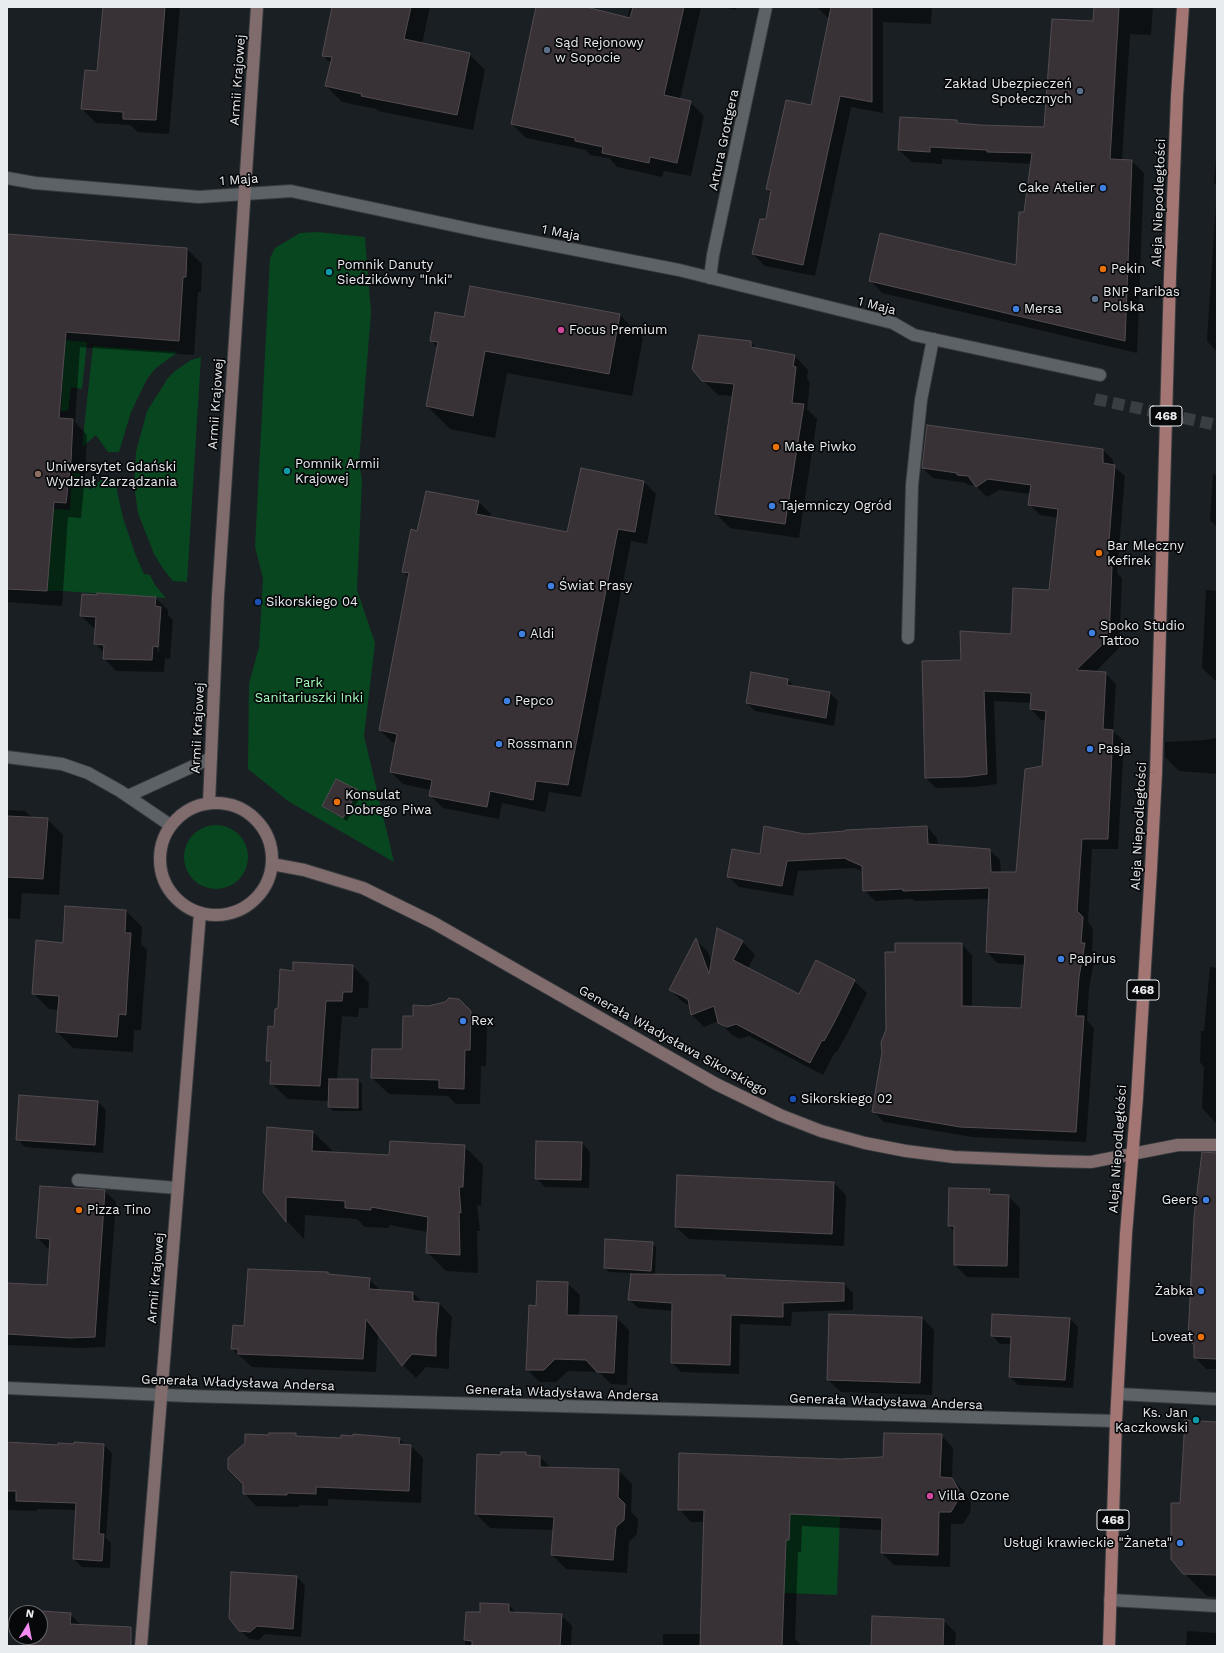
<!DOCTYPE html>
<html>
<head>
<meta charset="utf-8">
<style>
	body { margin:0 }
	#map { position:relative; width:1224px; height:1653px; overflow:hidden; background:#1a1f23; font-family:"Work Sans",sans-serif }
	canvas { display:block }
	.frame { position:absolute; inset:0; border:8px solid #e8ecef; pointer-events:none }
	.north { position:absolute; left:8px; top:1605px; width:40px; height:40px; box-sizing:border-box; background:#07080a; border:1px solid #616366; border-radius:50%; rotate:10deg; font-size:11px; font-weight:700; line-height:16px; text-align:center; color:#e8ecef }
	.north::after { content:''; display:block; margin:auto; width:14px; height:18px; background:#f38af1; clip-path:polygon(50% 0,100% 100%,50% 72%,0 100%) }
</style>
</head>
<body>
<div id="map">
<canvas width="1224" height="1653"></canvas>
<div class="frame"></div>
<div class="north">N</div>
</div>
<script>
const g = document.querySelector('canvas').getContext('2d');
g.lineJoin = 'round';
function fill(path, color) { g.fillStyle = color; g.fill(path, 'evenodd'); }
const poly = rows => new Path2D(rows.map(r => 'M' + r).join(''));
function trace(path, color, width, dash) { g.strokeStyle = color; g.lineWidth = width; g.lineCap = dash ? 'butt' : 'round'; g.setLineDash(dash || []); g.stroke(path); }
function label(font, color, halo, rows, align = 'center') {
  g.font = font + ' "Work Sans",sans-serif'; g.lineWidth = 3.5; g.setLineDash([]); g.textBaseline = 'middle'; g.strokeStyle = halo; g.fillStyle = color; for (const [text, x, y, turn = 0] of rows) {
    g.save(); g.translate(x, y); g.rotate((+turn || 0) * Math.PI / 180); g.textAlign = isNaN(turn) ? turn : align; if (halo) g.strokeText(text, 0, 0); g.fillText(text, 0, 0); g.restore();
  }
}
fill(poly([
	[317,232,365,237,371,313,359,461,362,481,357,590,375,643,364,736,394,862,288,801,248,769,249,684,259,647,263,578,255,547,270,258,275,248,300,233],
	[65,340,87,342,82,389,71,387,68,411,61,411],
	[93,346,178,352,156,368,147,379,131,412,119,452,108,452,96,435,82,447],
	[201,357,187,582,173,581,164,570,154,554,138,513,134,485,136,452,147,411,168,378,175,371,191,360],
	[72,473,79,473,90,490,105,476,117,478,117,491,123,518,136,556,144,574,150,575,155,585,166,598,62,591,47,591,53,509,70,510],
	'184 857a32 32 0 1 1 64 0a32 32 0 1 1-64 0Z',
	[787,1514,840,1516,837,1595,784,1593,786,1540,789,1540,789,1526]
]), '#084620');
fill(poly([
	[104,7,180,7,169,134,138,132,130,125,96,123,82,109,98,72],
	[333,7,430,7,422,44,469,54,485,70,473,130,378,111,376,109,342,102,326,86,331,64,323,55],
	[537,7,591,7,592,10,627,19,630,7,701,7,680,99,690,102,704,116,691,176,664,171,662,177,617,167,609,158,590,155,586,150,526,138,512,124],
	[723,7,736,7,736,10],
	[817,7,932,7,931,24,883,22,883,113,851,107,815,276,765,266,753,254,767,220,771,193,767,189,811,107,830,20],
	[1095,7,1153,7,1151,35,1130,34,1122,161,1132,161,1144,173,1137,353,882,293,870,280,1017,266,1032,164,942,159,942,164,912,162,899,150,956,121,959,124,1045,128,1094,22],
	[1216,158,1217,159,1217,352,1207,341,1217,186,1214,183],
	[7,235,187,249,202,264,201,292,198,292,194,355,80,347,75,422,87,435,85,476,81,518,68,517,62,606,7,602],
	[471,287,620,315,643,338,632,396,507,373,495,438,450,429,427,406,438,348,431,340,465,318],
	[751,342,758,350,794,355,808,370,807,379,810,382,807,409,817,419,799,538,730,528,716,514,734,396,718,395,703,380],
	[1103,450,1113,460,1113,466,1125,476,1117,573,1122,578,1119,648,1095,672,1105,673,1116,684,1113,731,1124,741,1118,849,1092,849,1088,922,1093,929,1092,952,1095,955,1089,988,1087,1021,1094,1028,1086,1142,972,1137,884,1122,874,1112,887,1030,896,953,962,944,972,955,972,1008,1022,1009,1026,965,997,963,987,952,990,899,915,901,912,899,875,901,864,890,863,872,855,868,798,871,793,896,739,887,728,876,761,855,804,835,927,827,937,838,938,846,989,850,1000,860,1001,873,1017,873,1043,767,1046,720,1041,720,1031,709,1031,703,994,701,997,784,975,787,936,788,926,778,962,661,1012,635,1050,591,1058,518,1040,515,1029,504,1031,494,999,490,987,497,976,486,968,485,966,483,933,478,923,468],
	[1213,474,1217,475,1217,527,1210,520],
	[644,482,656,494,647,544,631,541,581,797,549,792,545,812,502,803,499,819,443,808,430,795,431,790,403,784,391,772,396,743,392,742,380,730,409,577,403,572,418,532,479,502,491,514,490,518,568,533],
	[1206,590,1217,591,1217,682,1202,668],
	[83,595,156,598,168,610,168,615,173,620,170,659,165,658,164,672,116,671,104,658,104,653,95,643,96,628,94,628,81,616],
	[160,610,161,611,159,652,157,652],
	[788,680,794,687,830,693,838,701,834,726,755,711,747,703],
	[1217,738,1217,774,1179,771,1165,757,1165,742,1205,740],
	[357,791,361,795,347,821,327,810,323,806],
	[7,810,25,811,32,818,47,819,63,835,59,895,22,893,20,919,7,918],
	[126,911,142,927,141,944,147,950,141,1030,134,1030,133,1052,73,1048,57,1032,59,1010,49,1009,33,993,64,944],
	[718,929,743,942,755,955,748,968,799,995,854,981,867,993,848,1032,836,1053,835,1052,823,1075,749,1036,740,1039,732,1035,719,1021,704,1027,692,1015,690,1006,683,1002,670,990,696,940,708,952,712,963],
	[684,996,692,1001,692,1003,684,999],
	[353,966,369,983,368,1008,359,1008,358,1017,342,1016,337,1080,358,1080,362,1084,362,1111,333,1111,329,1107,329,1101,288,1099,271,1083,272,1065,267,1060,278,1009,294,972],
	[1210,967,1217,968,1217,1124,1202,1108,1204,1067,1200,1062,1201,1031,1204,1031],
	[458,1000,487,1028,486,1066,481,1066,480,1104,456,1104,448,1096,389,1094,372,1078,402,1050,414,1017,428,1007],
	[98,1102,106,1110,103,1153,25,1147,17,1139],
	[313,1132,332,1150,331,1153,390,1156,464,1146,483,1165,481,1206,477,1205,480,1231,477,1231,478,1273,446,1271,427,1252,428,1232,389,1225,389,1228,365,1227,357,1219,305,1215,304,1239,287,1221,264,1192],
	[582,1143,590,1152,589,1188,545,1187,536,1178],
	[678,1176,834,1183,846,1195,844,1246,689,1239,676,1227],
	[1217,1179,1217,1369,1206,1369,1195,1357],
	[989,1190,994,1195,1008,1196,1020,1208,1019,1278,967,1277,955,1265,955,1232,949,1226],
	[105,1191,116,1202,105,1347,81,1348,7,1345,7,1284,48,1286,50,1249,47,1248,37,1237],
	[652,1243,656,1247,655,1275,725,1276,728,1279,844,1284,853,1293,853,1310,792,1312,791,1326,740,1324,739,1374,681,1372,672,1363,673,1311,638,1308,629,1299,632,1273,609,1272,605,1268],
	[327,1273,330,1275,369,1279,381,1291,413,1293,422,1302,439,1303,452,1317,449,1352,449,1369,426,1367,416,1378,403,1365,378,1333,376,1372,252,1367,232,1349,245,1327],
	[567,1283,580,1295,579,1316,616,1317,629,1330,627,1385,611,1384,599,1372,568,1371,556,1382,539,1382,527,1369,537,1307],
	[830,1315,922,1318,934,1330,932,1395,841,1392,828,1380],
	[1070,1319,1078,1327,1073,1388,1018,1385,1010,1377,1011,1344,1000,1344,992,1335],
	[1217,1423,1217,1597,1207,1596,1184,1573,1181,1504],
	[296,1434,298,1437,399,1439,406,1445,411,1446,423,1458,421,1503,328,1499,328,1506,299,1505,299,1507,256,1506,244,1493,270,1436],
	[941,1435,953,1448,952,1479,964,1491,971,1503,970,1513,963,1524,951,1524,950,1567,894,1565,882,1553,882,1530,802,1526,801,1552,798,1552,795,1639,802,1646,663,1646,663,1634,702,1634,705,1522,691,1522,679,1509,840,1460,884,1458],
	[7,1441,11,1441,14,1444,59,1446,104,1445,112,1453,106,1538,111,1543,110,1568,82,1567,74,1559,77,1510,37,1509,37,1511,7,1510],
	[525,1453,529,1457,540,1457,551,1468,618,1470,632,1484,631,1512,638,1519,637,1534,629,1542,627,1573,566,1569,552,1555,554,1530,490,1528,476,1514,502,1456],
	[297,1577,305,1585,301,1637,265,1634,259,1640,249,1639,240,1630],
	[509,1605,517,1614,561,1615,572,1626,571,1646,465,1646,467,1613,481,1613],
	[27,1611,70,1614,102,1646,24,1646,25,1637,40,1637,40,1613,27,1613],
	[943,1620,956,1633,955,1646,872,1646],
	[1187,1631,1217,1633,1217,1646,1186,1646]
]), '#0007');
const building = poly([
	[103,7,165,7,156,120,123,119,123,112,81,109,85,70,97,71,103,7],
	[332,7,411,7,404,39,470,53,457,115,361,96,362,94,325,86,332,57,322,56,332,7],
	[536,7,586,7,630,18,633,7,684,7,664,95,691,101,677,163,650,157,649,163,602,153,603,147,575,141,575,138,511,124,536,7],
	[831,7,872,7,872,102,840,96,803,265,752,254,760,219,766,219,771,190,766,189,786,100,811,105,831,7],
	[1094,7,1119,7,1110,159,1132,160,1125,341,869,281,880,233,1016,265,1019,212,1024,212,1032,153,987,152,987,150,930,147,930,152,898,150,900,117,957,120,957,123,980,125,1044,127,1052,19,1093,21,1094,7],
	[7,234,187,248,186,277,183,277,179,341,66,332,59,418,73,419,71,461,66,503,54,502,47,591,7,589,7,234],
	[470,286,620,314,609,374,485,351,473,416,426,406,438,342,430,341,435,312,464,317,470,286],
	[699,335,751,341,751,347,795,355,793,366,796,367,792,403,804,404,785,524,715,514,734,384,702,381,692,369,699,335],
	[927,425,1103,449,1103,463,1115,465,1107,566,1112,567,1109,638,1076,670,1106,672,1103,729,1113,730,1108,839,1082,839,1077,911,1083,917,1081,943,1085,943,1079,977,1076,1016,1084,1016,1076,1132,960,1127,872,1112,882,1052,881,1042,886,1030,885,952,895,952,895,943,962,943,962,1006,1021,1008,1025,955,986,952,989,888,903,891,903,889,863,891,862,866,846,859,846,858,787,861,782,886,727,877,732,849,760,854,764,826,805,834,845,831,845,830,927,826,928,844,990,849,991,872,1016,872,1025,769,1042,766,1046,711,1030,709,1031,693,984,691,987,774,964,777,925,778,922,661,961,660,960,631,1011,634,1013,588,1049,590,1058,509,1028,505,1031,485,988,479,976,487,968,476,957,475,957,473,922,468,927,425],
	[581,468,644,481,635,532,618,529,568,785,536,781,533,800,490,791,487,807,429,796,432,780,390,772,397,734,379,730,409,573,402,572,411,529,417,531,426,491,479,501,476,514,567,532,581,468],
	[97,593,156,597,155,606,161,607,158,647,153,646,152,660,103,659,104,645,94,644,96,617,80,616,82,594,97,595,97,593],
	[751,672,788,679,787,685,830,692,826,718,746,703,751,672],
	[336,779,358,790,343,818,322,806,336,779],
	[7,816,48,818,43,879,7,877,7,816],
	[65,906,126,910,125,933,131,933,128,976,126,1015,119,1014,117,1037,56,1032,59,996,32,994,36,940,63,943,65,906],
	[717,928,743,941,733,960,799,994,816,960,855,980,836,1019,824,1041,822,1040,810,1063,736,1024,727,1027,718,1023,714,1006,691,1015,688,999,669,990,696,938,709,974,717,928],
	[293,962,353,965,352,992,343,992,342,1001,326,1001,320,1086,270,1084,271,1061,266,1061,268,1026,274,1027,275,1009,278,1008,280,969,293,971,293,962],
	[449,998,459,999,471,1011,470,1050,465,1050,464,1089,439,1088,439,1080,371,1078,372,1049,402,1049,403,1016,413,1016,413,1005,428,1006,445,1002,449,998],
	[329,1079,358,1079,358,1108,328,1107,329,1079],
	[19,1095,98,1101,95,1145,16,1140,19,1095],
	[267,1127,313,1131,312,1151,389,1155,390,1141,465,1145,463,1187,459,1187,461,1213,459,1212,460,1255,426,1253,428,1217,371,1207,371,1210,345,1208,345,1201,286,1197,286,1222,263,1192,267,1127],
	[536,1141,582,1142,581,1180,535,1179,536,1141],
	[1202,1152,1217,1153,1217,1359,1194,1358,1194,1345,1188,1339,1194,1217,1202,1152],
	[677,1175,834,1182,832,1234,675,1227,677,1175],
	[40,1186,105,1190,95,1337,70,1338,7,1334,7,1283,47,1285,50,1239,36,1238,40,1186],
	[949,1188,990,1189,989,1194,1009,1195,1007,1266,954,1265,954,1226,948,1226,949,1188],
	[605,1239,653,1242,651,1271,604,1268,605,1239],
	[248,1269,328,1272,328,1274,370,1278,369,1289,413,1292,413,1301,439,1303,436,1338,436,1356,412,1354,402,1366,366,1319,363,1359,238,1354,238,1349,231,1349,233,1325,244,1326,248,1269],
	[631,1274,725,1275,725,1278,844,1283,844,1301,783,1303,783,1317,731,1315,730,1365,671,1363,672,1303,628,1300,631,1274],
	[537,1281,568,1282,567,1315,617,1316,614,1373,597,1372,586,1360,555,1359,544,1370,526,1370,529,1305,536,1306,537,1281],
	[829,1314,922,1317,920,1383,827,1380,829,1314],
	[992,1314,1070,1318,1065,1380,1009,1377,1011,1337,991,1336,992,1314],
	[1185,1420,1217,1422,1217,1575,1183,1574,1171,1559,1171,1503,1180,1503,1185,1420],
	[269,1433,296,1433,296,1436,341,1438,341,1435,353,1436,353,1434,400,1438,399,1444,411,1445,409,1491,316,1487,316,1494,287,1493,287,1495,243,1494,243,1484,228,1469,228,1458,245,1443,245,1434,269,1435,269,1433],
	[884,1433,942,1434,940,1477,952,1478,959,1490,958,1500,951,1512,939,1512,938,1555,881,1553,882,1518,790,1514,789,1540,786,1540,782,1646,700,1646,704,1510,678,1510,679,1453,840,1459,883,1457,884,1433],
	[7,1442,58,1445,58,1443,74,1444,74,1442,104,1444,99,1534,104,1534,102,1561,73,1559,76,1503,16,1501,16,1491,7,1491,7,1442],
	[501,1452,526,1452,526,1455,540,1456,540,1467,619,1469,618,1497,625,1504,624,1520,616,1527,613,1560,551,1555,554,1517,475,1514,477,1454,501,1455,501,1452],
	[231,1572,297,1576,293,1629,257,1626,250,1632,239,1631,229,1618,231,1572],
	[480,1603,509,1604,509,1612,562,1614,560,1646,472,1646,472,1641,464,1640,466,1612,480,1612,480,1603],
	[26,1610,71,1613,70,1624,131,1627,131,1646,23,1646,24,1637,40,1637,40,1613,26,1613,26,1610],
	[872,1616,944,1619,943,1646,871,1646,872,1616]
]);
fill(building, '#383236');
trace(building, '#524c50', 1);
trace(poly([
	[1095,399,1217,425]
]), '#393e42', 12, [12, 6]);
const lane = poly([
	[908,638,912,485,921,400,933,339],
	[78,1180,177,1188]
]);
const street = poly([
	[7,178,35,183,199,197,291,191,484,232,679,270,893,323,914,335,1100,375],
	[710,278,713,255,766,7],
	[7,757,62,764,88,773,120,791,170,825],
	[128,796,211,758],
	[7,1388,188,1396,1116,1421],
	[1118,1394,1217,1399],
	[1110,1600,1217,1606]
]);
const secondary = poly([
	[209,803,218,596,257,7],
	'160 859a56 56 0 1 1 112 0a56 56 0 1 1-112 0Z',
	[272,864,304,870,363,888,434,923,716,1084,780,1115,821,1131,865,1143,906,1151,954,1157,1049,1161,1091,1162,1178,1145,1217,1145],
	[141,1646,200,913]
]);
const primary = poly([
	[1109,1646,1116,1421,1126,1234,1137,1098,1151,869,1156,773,1170,277,1177,96,1183,7]
]);
trace(lane, '#373b3e', 14);
trace(street, '#373b3e', 14);
trace(secondary, '#373b3e', 14);
trace(primary, '#373b3e', 14);
trace(lane, '#5d6267', 12);
trace(street, '#5d6267', 12);
trace(secondary, '#806c6d', 12);
trace(primary, '#a37573', 12);
for (const [x, y, r, color] of [
	[547,50,4,"#5c6f8a"],
	[1080,91,4,"#5c6f8a"],
	[1103,188,4,"#3f7fe0"],
	[1103,269,4,"#e8710a"],
	[329,272,4,"#0f9aa8"],
	[1095,299,4,"#5c6f8a"],
	[1016,309,4,"#3f7fe0"],
	[561,330,4,"#d1479c"],
	[776,447,4,"#e8710a"],
	[287,471,4,"#0f9aa8"],
	[38,474,4,"#8d6e63"],
	[772,506,4,"#3f7fe0"],
	[1099,553,4,"#e8710a"],
	[551,586,4,"#3f7fe0"],
	[258,602,4,"#1a4fb4"],
	[1092,633,4,"#3f7fe0"],
	[522,634,4,"#3f7fe0"],
	[507,701,4,"#3f7fe0"],
	[499,744,4,"#3f7fe0"],
	[1090,749,4,"#3f7fe0"],
	[337,802,4,"#e8710a"],
	[1061,959,4,"#3f7fe0"],
	[463,1021,4,"#3f7fe0"],
	[793,1099,4,"#1a4fb4"],
	[1206,1200,4,"#3f7fe0"],
	[79,1210,4,"#e8710a"],
	[1201,1291,4,"#3f7fe0"],
	[1201,1337,4,"#e8710a"],
	[1196,1420,4,"#0f9aa8"],
	[930,1496,4,"#d1479c"],
	[1180,1543,4,"#3f7fe0"]
]) { const dot = new Path2D(); dot.arc(x, y, r, 0, 2 * Math.PI); g.fillStyle = color; g.fill(dot); trace(dot, '#07080a', 1.5); }
for (const [x, y, w] of [
	[1166,416,32],
	[1143,990,32],
	[1113,1520,32]
]) { const box = new Path2D(); box.roundRect(x - w / 2, y - 10, w, 20, 3); g.fillStyle = '#07080a'; g.fill(box); trace(box, '#e8ecef', 1); }
label('bold 12px', '#e8ecef', null, [
	["468",1166,416],
	["468",1143,990],
	["468",1113,1520]
]);
label('13px', '#e8ecef', '#07080a', [
	["Sąd Rejonowy",555,43],
	["w Sopocie",555,58],
	["Zakład Ubezpieczeń",1072,84,"right"],
	["Społecznych",1072,99,"right"],
	["Cake Atelier",1095,188,"right"],
	["Pomnik Danuty",337,265],
	["Siedzikówny \"Inki\"",337,280],
	["Pekin",1111,269],
	["BNP Paribas",1103,292],
	["Polska",1103,307],
	["Mersa",1024,309],
	["Focus Premium",569,330],
	["Małe Piwko",784,447],
	["Pomnik Armii",295,464],
	["Krajowej",295,479],
	["Uniwersytet Gdański",46,467],
	["Wydział Zarządzania",46,482],
	["Tajemniczy Ogród",780,506],
	["Bar Mleczny",1107,546],
	["Kefirek",1107,561],
	["Świat Prasy",559,586],
	["Sikorskiego 04",266,602],
	["Spoko Studio",1100,626],
	["Tattoo",1100,641],
	["Aldi",530,634],
	["Pepco",515,701],
	["Rossmann",507,744],
	["Pasja",1098,749],
	["Konsulat",345,795],
	["Dobrego Piwa",345,810],
	["Papirus",1069,959],
	["Rex",471,1021],
	["Sikorskiego 02",801,1099],
	["Geers",1198,1200,"right"],
	["Pizza Tino",87,1210],
	["Żabka",1193,1291,"right"],
	["Loveat",1193,1337,"right"],
	["Ks. Jan",1188,1413,"right"],
	["Kaczkowski",1188,1428,"right"],
	["Villa Ozone",938,1496],
	["Usługi krawieckie \"Żaneta\"",1172,1543,"right"]
], 'left');
label('13px', '#e8ecef', '#07080a', [
	["Armii Krajowej",238,80,-86],
	["Artura Grottgera",724,140,-78],
	["1 Maja",239,180,-4],
	["Aleja Niepodległości",1159,203,-88],
	["1 Maja",561,233,11],
	["1 Maja",877,306,15],
	["Armii Krajowej",216,404,-86],
	["Armii Krajowej",198,728,-87],
	["Aleja Niepodległości",1139,826,-87],
	["Generała Władysława Sikorskiego",673,1041,29],
	["Aleja Niepodległości",1118,1149,-86],
	["Armii Krajowej",156,1278,-85],
	["Generała Władysława Andersa",238,1383,2],
	["Generała Władysława Andersa",562,1393,2],
	["Generała Władysława Andersa",886,1402,2]
]);
label('13px', '#a2fcb8', '#07080a', [
	["Park",309,683],
	["Sanitariuszki Inki",309,698]
]);
</script>
</body>
</html>
